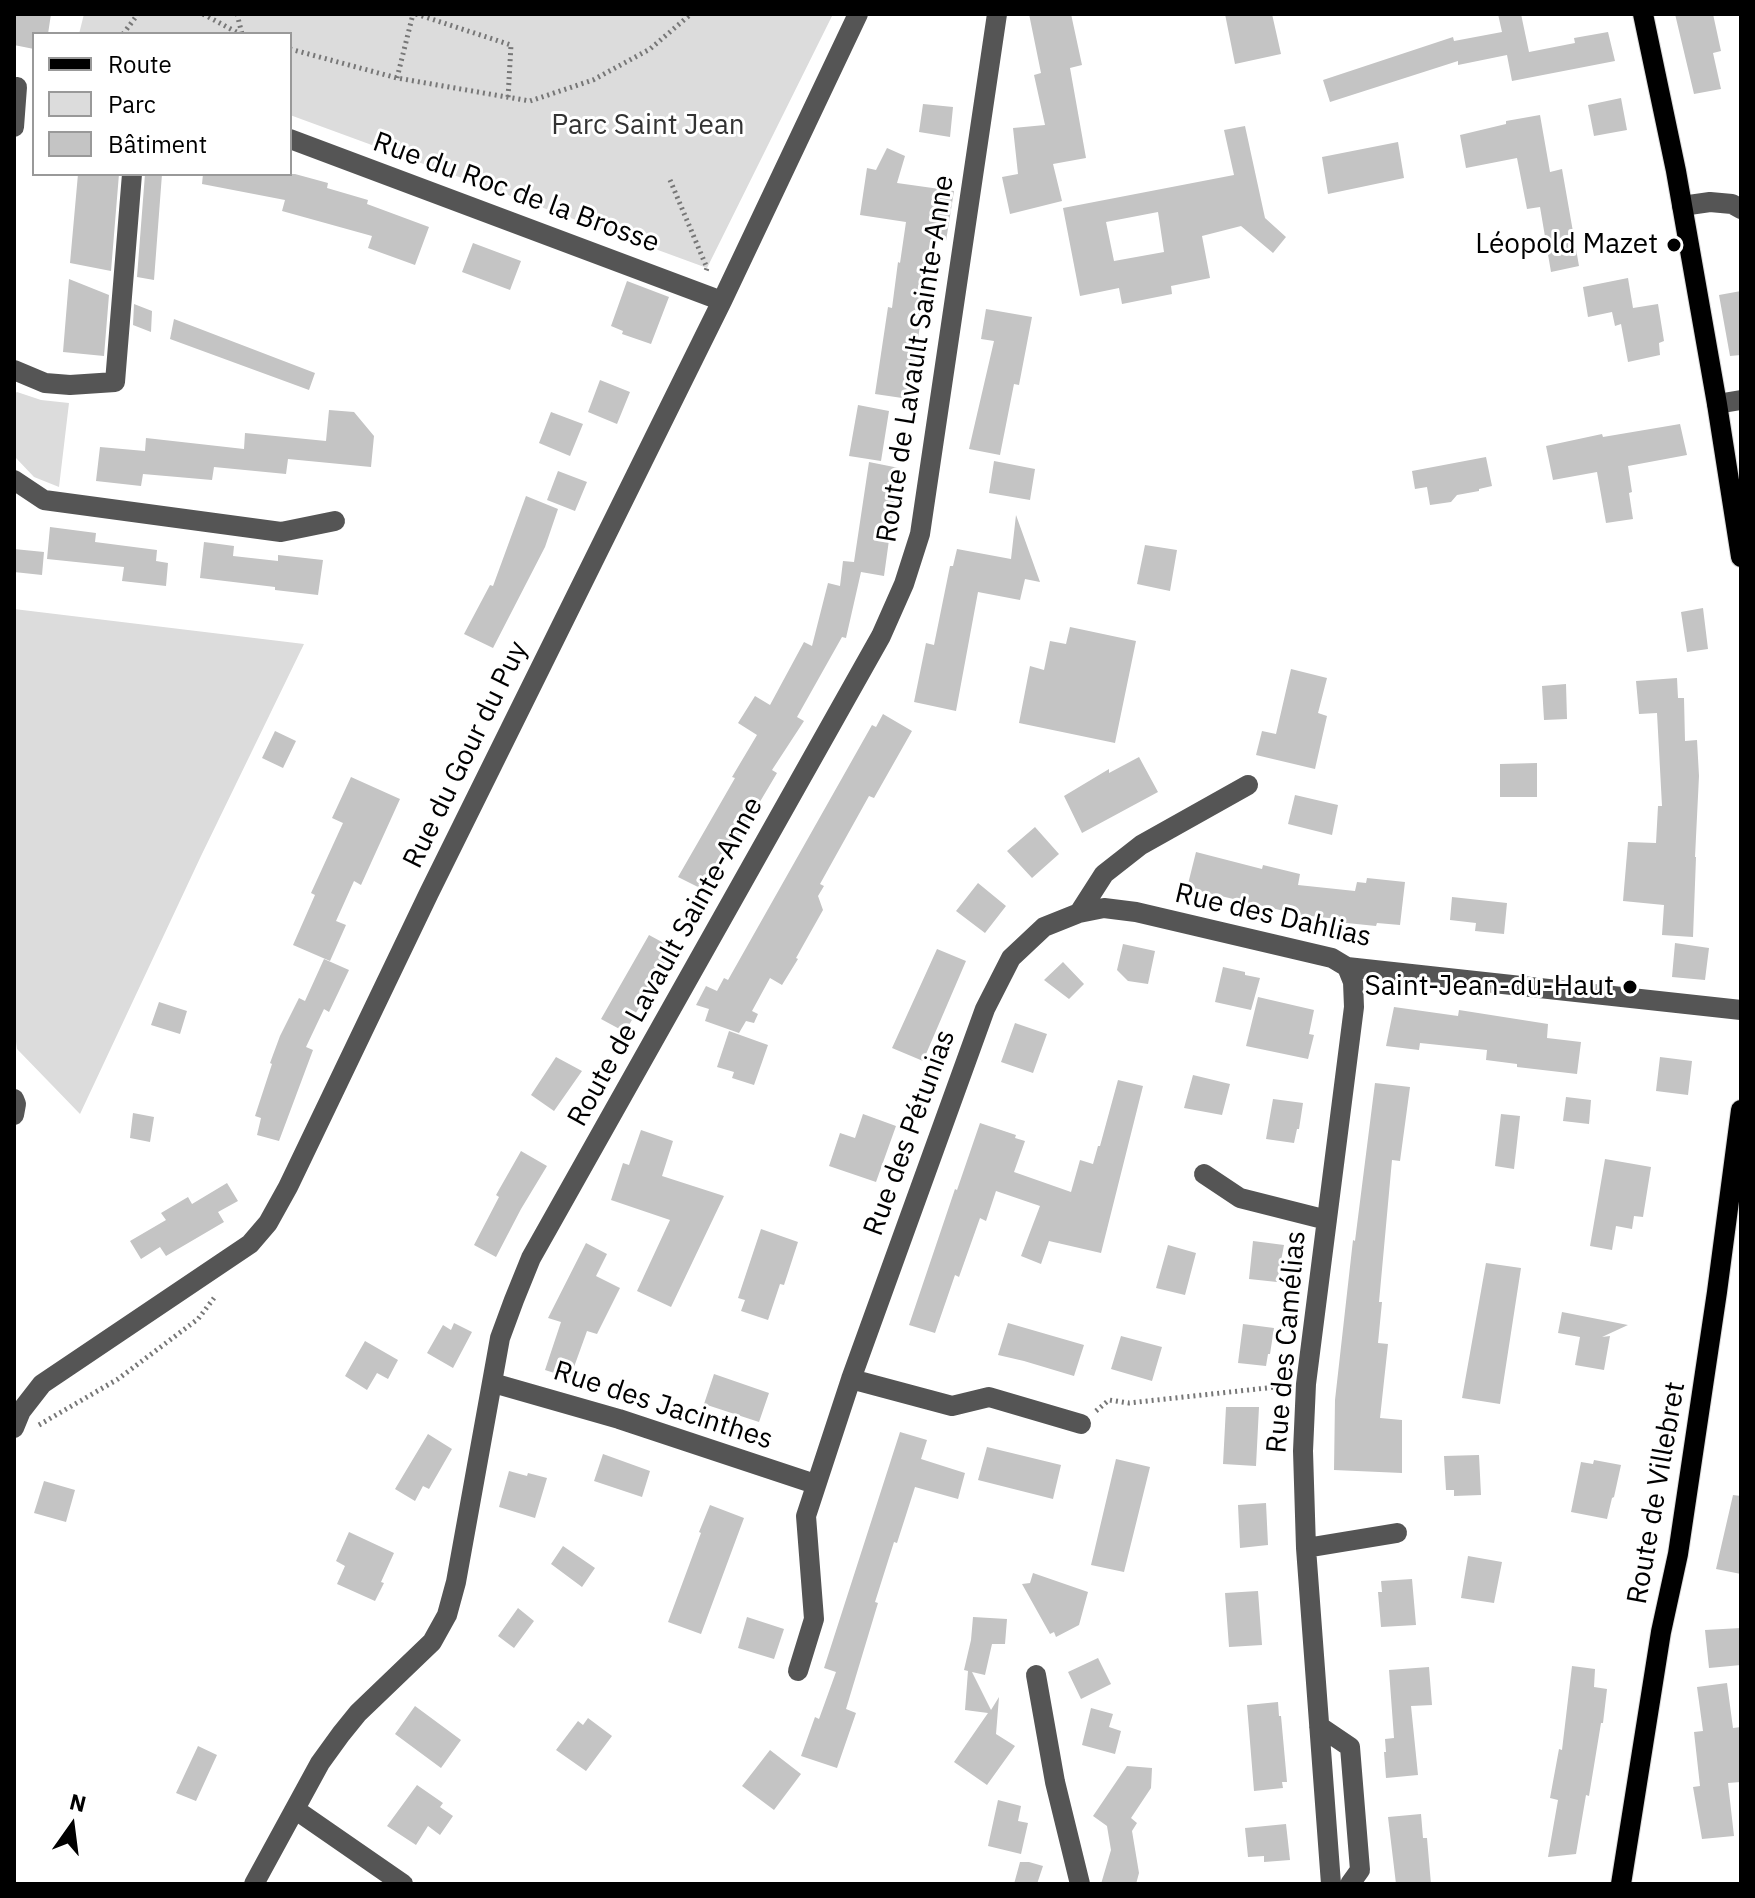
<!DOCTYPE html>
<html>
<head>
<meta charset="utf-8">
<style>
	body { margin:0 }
	#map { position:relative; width:1755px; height:1898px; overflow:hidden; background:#fff; font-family:"IBM Plex Sans",sans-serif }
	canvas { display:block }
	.frame { position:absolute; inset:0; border:16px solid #000; pointer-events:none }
	.legend { position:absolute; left:32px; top:32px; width:260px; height:144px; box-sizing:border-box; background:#fff; border:2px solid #999; margin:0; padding:10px 14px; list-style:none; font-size:24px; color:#000 }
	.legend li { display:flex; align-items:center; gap:16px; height:40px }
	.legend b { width:40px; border:2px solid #999 }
	.north { position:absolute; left:32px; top:1786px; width:80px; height:80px; -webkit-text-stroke:6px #fff; paint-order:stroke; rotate:14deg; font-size:22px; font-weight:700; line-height:32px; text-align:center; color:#000 }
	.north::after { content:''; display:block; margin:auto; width:28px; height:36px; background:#000; clip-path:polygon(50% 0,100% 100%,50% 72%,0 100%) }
</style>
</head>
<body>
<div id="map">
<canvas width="1755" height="1898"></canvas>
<div class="frame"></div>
<ul class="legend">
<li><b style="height:10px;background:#000"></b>Route</li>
<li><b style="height:22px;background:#dcdcdc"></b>Parc</li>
<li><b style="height:22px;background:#c4c4c4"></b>Bâtiment</li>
</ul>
<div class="north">N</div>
</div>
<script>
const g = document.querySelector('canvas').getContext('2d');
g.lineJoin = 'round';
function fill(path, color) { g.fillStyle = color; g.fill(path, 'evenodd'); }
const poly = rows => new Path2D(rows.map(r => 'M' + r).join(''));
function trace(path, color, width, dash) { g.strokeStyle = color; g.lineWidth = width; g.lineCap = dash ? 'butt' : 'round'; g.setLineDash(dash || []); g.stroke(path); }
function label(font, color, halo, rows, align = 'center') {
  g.font = font + ' "IBM Plex Sans",sans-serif'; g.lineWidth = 6; g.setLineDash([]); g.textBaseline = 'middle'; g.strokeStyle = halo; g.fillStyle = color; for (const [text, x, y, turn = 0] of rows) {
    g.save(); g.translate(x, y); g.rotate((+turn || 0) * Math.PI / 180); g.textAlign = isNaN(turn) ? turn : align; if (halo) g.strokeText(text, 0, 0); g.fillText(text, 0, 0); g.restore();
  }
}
fill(poly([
	[84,14,833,14,707,268,290,115,290,34,79,34],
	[17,392,41,400,69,403,59,487,34,477,16,458,14,454,14,394],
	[14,609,304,644,201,856,80,1114,17,1049,14,1027]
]), '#dcdcdc');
fill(poly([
	[14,14,51,14,48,34,34,34,34,49,14,45],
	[1029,14,1071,14,1082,65,1070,68,1086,158,1053,164,1062,201,1010,214,1002,177,1018,174,1013,128,1045,125,1034,75,1041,73],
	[1225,14,1272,14,1281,54,1235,64],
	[1498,14,1521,14,1529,52,1575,43,1574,38,1608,32,1615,61,1512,81,1507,55,1458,65,1458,61,1330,102,1323,80,1453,37,1454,41,1502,32],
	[1675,14,1713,14,1721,51,1713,53,1721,89,1694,94],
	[1621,98,1627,130,1594,136,1588,105],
	[923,104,953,107,950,137,919,132],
	[1540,115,1550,172,1562,169,1579,266,1551,272,1540,207,1527,209,1517,158,1466,168,1460,135,1506,124,1506,121],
	[1245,126,1265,218,1286,237,1273,253,1241,226,1202,236,1210,278,1171,286,1172,294,1122,304,1119,288,1080,296,1063,208,1234,175,1224,130],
	[1158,212,1164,252,1114,261,1106,222],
	[1398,142,1404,178,1328,194,1322,157],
	[887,148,905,156,897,183,954,191,946,241,933,239,909,399,875,394,888,307,892,308,898,262,900,263,906,222,860,215,867,168,876,170],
	[78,174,119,174,111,271,70,263],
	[145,174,162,174,154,280,137,277],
	[203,174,295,174,328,183,327,188,368,200,367,204,429,227,415,265,368,248,372,236,282,211,285,200,202,184],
	[473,243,521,261,510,290,462,272],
	[1628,278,1633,308,1658,304,1664,341,1659,343,1660,355,1628,362,1621,324,1615,326,1612,312,1588,317,1583,287],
	[69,279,109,295,104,356,63,352],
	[627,281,669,297,651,344,622,334,623,331,611,326],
	[1741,291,1741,355,1730,356,1719,295],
	[134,304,152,311,151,332,133,325],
	[986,309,1032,317,1019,385,1014,384,1000,455,969,449,994,341,981,339],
	[174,319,315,373,309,390,170,339],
	[600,380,630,392,617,424,588,412],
	[858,405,889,411,881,461,849,456],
	[329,410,354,412,374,436,371,467,288,459,286,474,214,467,212,480,143,474,141,486,96,481,100,447,145,451,146,438,244,449,245,433,326,441],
	[551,412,583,424,570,456,539,443],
	[1680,424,1687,455,1628,466,1632,492,1629,493,1633,519,1606,523,1597,472,1553,480,1546,446,1602,434,1603,437],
	[1486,457,1492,486,1479,489,1479,491,1457,495,1451,502,1430,505,1427,487,1415,489,1412,471],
	[994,461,1035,469,1030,500,989,493],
	[869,462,899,468,884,576,861,572,846,638,842,637,797,717,804,721,772,770,777,773,726,859,723,858,706,891,678,877,735,778,732,777,757,735,738,723,755,696,770,705,804,642,812,646,828,583,840,586,843,561,854,562],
	[558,471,587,482,575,511,547,500],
	[526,496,558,509,545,547,493,648,464,634,490,585,493,586],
	[1016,515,1040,582,1025,579,1020,600,978,592,956,711,914,702,926,643,934,645,950,566,953,566,957,549,1011,559],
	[50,527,96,533,95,542,157,550,156,561,168,563,166,586,122,581,124,567,47,559],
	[204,542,234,546,233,556,278,561,278,555,323,560,318,595,275,590,275,587,200,578],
	[1145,545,1177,550,1170,591,1137,584],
	[14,549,44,552,42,575,14,572],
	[1703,608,1708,649,1687,652,1681,612],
	[1070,627,1136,641,1115,743,1019,723,1030,666,1044,670,1050,641,1066,644],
	[1291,669,1327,678,1318,713,1327,716,1315,769,1256,755,1262,731,1276,734],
	[1677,678,1678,698,1684,698,1685,741,1697,740,1699,776,1695,857,1696,857,1693,937,1662,935,1664,905,1623,901,1628,842,1656,843,1658,806,1662,806,1657,713,1639,714,1636,681],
	[1566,684,1567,719,1544,720,1542,686],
	[883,714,912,731,874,798,869,796,820,884,824,886,818,896,823,910,796,958,798,959,782,985,770,978,752,1011,758,1014,754,1023,746,1021,739,1033,705,1021,709,1009,696,1005,706,986,717,991,724,978,728,980,872,725,876,727],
	[275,731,296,741,283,768,262,758],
	[1139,757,1158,792,1082,833,1064,796,1109,769,1109,773],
	[1537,763,1537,797,1500,797,1500,764],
	[351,777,400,799,361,885,354,881,336,921,346,925,330,961,293,945,315,895,311,893,343,823,332,818],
	[1295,795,1338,805,1332,835,1288,824],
	[1035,827,1059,854,1032,878,1007,851],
	[1196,852,1262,869,1263,865,1300,874,1298,885,1355,891,1357,882,1366,883,1367,878,1405,882,1400,925,1377,923,1376,926,1337,922,1338,919,1301,915,1187,888],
	[978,883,1006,906,985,933,956,911],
	[1452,897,1507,903,1504,934,1475,931,1476,923,1450,920],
	[649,935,673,948,625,1032,601,1019],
	[1675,943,1709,948,1705,980,1672,977],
	[1123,944,1155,951,1148,984,1128,981,1117,970],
	[937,949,966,961,923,1061,892,1048],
	[324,959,349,970,329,1012,324,1009,306,1047,313,1050,279,1141,257,1135,261,1118,255,1116,272,1064,270,1063,280,1036,299,998,305,1001],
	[1063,962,1084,984,1069,999,1044,980],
	[1223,967,1245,972,1245,975,1260,978,1251,1010,1215,1002],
	[1258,997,1314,1010,1309,1034,1314,1035,1308,1059,1246,1046],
	[159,1002,187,1011,180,1034,151,1025],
	[1394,1007,1458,1016,1459,1010,1548,1024,1547,1038,1581,1042,1577,1074,1517,1067,1517,1064,1486,1060,1487,1050,1420,1043,1419,1050,1386,1046],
	[1015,1023,1047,1034,1033,1073,1001,1062],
	[729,1031,768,1045,754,1085,732,1078,734,1072,717,1067],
	[556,1057,582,1071,554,1111,531,1095],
	[1660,1057,1692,1061,1688,1095,1656,1091],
	[1193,1075,1230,1084,1222,1115,1184,1108],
	[1118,1080,1143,1086,1101,1253,1049,1241,1041,1264,1021,1256,1040,1206,996,1191,986,1221,980,1218,959,1277,955,1275,935,1333,909,1325,955,1189,957,1190,980,1123,1016,1135,1015,1138,1025,1141,1014,1172,1071,1192,1080,1160,1093,1164,1098,1146,1100,1146],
	[1375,1083,1410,1087,1400,1161,1392,1160,1379,1302,1382,1302,1378,1343,1388,1344,1380,1418,1402,1420,1402,1473,1334,1470,1335,1400,1353,1240,1355,1241],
	[1566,1097,1591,1100,1589,1124,1563,1121],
	[1273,1099,1303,1103,1299,1129,1297,1129,1294,1143,1266,1139],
	[133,1113,154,1117,150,1142,130,1138],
	[863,1114,896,1126,876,1182,829,1166,840,1133,855,1138],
	[1501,1114,1520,1116,1514,1169,1495,1166],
	[641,1130,673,1141,662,1176,724,1196,671,1307,637,1291,670,1220,611,1200,623,1163,629,1165],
	[521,1151,547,1166,521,1209,496,1257,474,1245,499,1197,496,1195],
	[1605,1159,1651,1167,1643,1217,1634,1216,1632,1229,1616,1226,1612,1250,1590,1246],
	[227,1183,238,1201,218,1212,224,1222,166,1256,160,1247,141,1259,130,1241,166,1220,161,1213,188,1197,192,1204],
	[761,1229,798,1242,784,1285,780,1284,768,1320,741,1311,745,1300,738,1298],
	[1253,1241,1284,1245,1277,1282,1249,1279],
	[586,1243,607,1254,596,1276,620,1288,597,1334,587,1331,570,1378,545,1370,561,1322,548,1318],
	[1168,1245,1196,1253,1185,1295,1156,1288],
	[1486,1263,1521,1268,1500,1404,1462,1398],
	[1562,1312,1628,1325,1602,1337,1610,1336,1604,1370,1575,1365,1580,1337,1558,1333],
	[454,1323,472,1332,453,1368,427,1353,443,1325,451,1330],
	[1008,1323,1084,1345,1074,1376,1024,1361,998,1355],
	[1243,1324,1274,1328,1270,1354,1268,1354,1266,1366,1238,1363],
	[1121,1336,1162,1347,1152,1381,1111,1369],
	[365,1341,398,1360,388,1379,377,1373,367,1390,345,1376],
	[714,1374,769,1393,759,1422,704,1404],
	[1226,1407,1259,1407,1256,1466,1223,1464],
	[900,1432,927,1440,921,1459,965,1473,958,1499,915,1487,897,1543,894,1542,875,1602,878,1603,846,1709,856,1713,837,1768,801,1756,815,1717,819,1719,836,1672,824,1668],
	[428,1434,452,1449,429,1489,423,1486,415,1501,395,1489],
	[987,1447,1061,1465,1053,1499,978,1480],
	[603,1454,650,1471,642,1497,594,1481],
	[1479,1455,1481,1495,1454,1496,1454,1490,1446,1490,1444,1456],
	[1116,1459,1150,1467,1124,1572,1091,1565],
	[1594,1460,1621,1465,1614,1497,1612,1498,1607,1519,1571,1512,1581,1462,1593,1464],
	[509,1471,527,1476,528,1473,547,1478,535,1518,499,1507],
	[44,1481,75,1490,66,1522,34,1513],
	[1733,1495,1741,1496,1741,1574,1716,1569],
	[1266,1503,1268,1545,1240,1548,1238,1505],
	[710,1505,744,1518,701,1634,668,1622,701,1533,699,1532],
	[349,1532,394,1553,381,1582,384,1583,375,1601,337,1584,345,1566,336,1561],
	[563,1546,595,1568,582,1587,551,1564],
	[1468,1556,1502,1562,1494,1603,1461,1598],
	[1033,1573,1088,1592,1079,1625,1056,1637,1054,1632,1050,1634,1022,1584,1030,1583],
	[1412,1579,1416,1625,1381,1627,1378,1592,1382,1592,1381,1581],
	[1258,1591,1262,1645,1229,1647,1225,1593],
	[518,1608,534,1621,514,1648,498,1636],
	[747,1617,784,1629,774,1659,738,1648],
	[973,1617,1007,1619,1005,1644,992,1644,985,1675,972,1672,991,1710,999,1697,996,1734,1015,1746,987,1785,954,1762,988,1713,965,1710,968,1671,964,1670,971,1640],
	[1741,1628,1741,1665,1709,1668,1705,1630],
	[1098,1658,1111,1684,1081,1699,1068,1672],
	[1572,1666,1595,1669,1594,1687,1607,1689,1603,1723,1601,1723,1589,1796,1586,1795,1576,1854,1548,1857,1558,1800,1550,1798,1559,1749,1562,1750],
	[1429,1667,1432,1705,1411,1706,1418,1775,1386,1778,1384,1752,1386,1752,1385,1739,1394,1738,1389,1670],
	[1727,1683,1733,1728,1741,1727,1741,1782,1728,1783,1734,1836,1702,1839,1693,1787,1700,1786,1694,1732,1703,1731,1697,1687],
	[1278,1702,1279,1716,1281,1716,1287,1782,1282,1782,1283,1788,1254,1791,1247,1705],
	[415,1706,461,1740,441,1768,395,1734],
	[1091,1708,1113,1714,1109,1727,1121,1731,1115,1754,1082,1745],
	[588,1718,612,1736,586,1771,556,1750,578,1721,583,1725],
	[198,1746,217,1755,196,1801,176,1793],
	[770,1750,801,1774,774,1810,742,1786],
	[1127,1766,1152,1768,1151,1788,1131,1818,1137,1823,1132,1831,1139,1873,1136,1884,1101,1884,1111,1850,1107,1826,1093,1816],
	[417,1785,443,1803,440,1807,453,1816,440,1835,428,1826,416,1845,387,1826],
	[998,1800,1021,1806,1018,1821,1028,1823,1021,1854,988,1846],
	[1421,1814,1423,1838,1427,1838,1431,1884,1396,1884,1388,1817],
	[1286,1824,1290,1860,1264,1862,1264,1856,1248,1857,1245,1828],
	[1020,1862,1029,1862,1043,1866,1037,1884,1014,1884]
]), '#c4c4c4');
const major = poly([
	[1643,14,1676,171,1717,404,1741,557],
	[1621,1884,1661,1632,1678,1554,1717,1292,1741,1110]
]);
trace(major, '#dbdbdb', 22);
trace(poly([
	[203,14,240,34],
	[237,14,242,34],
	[416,14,511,45,508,98],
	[123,34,138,14],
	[290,49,397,78,530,101,593,80,650,49,691,14],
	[397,78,413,14],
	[670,180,707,268,706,271],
	[1096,1411,1109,1400,1129,1403,1285,1386],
	[39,1425,118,1379,198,1319,214,1298]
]), '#777', 5, [2, 4]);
trace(poly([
	[14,127,17,87],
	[290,139,722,301],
	[1682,206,1710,202,1732,204,1741,209],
	[14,370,45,383,70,385,115,382,132,174],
	[1717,404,1741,400],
	[14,480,44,500,281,532,335,521],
	[1079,913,1104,908,1136,912,1332,958,1347,967,1741,1010],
	[14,1099,16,1104,14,1115],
	[1204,1174,1240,1198,1327,1220],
	[851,1379,952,1406,989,1397,1081,1424],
	[493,1383,619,1419,815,1484],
	[14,1428,21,1411,42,1384,250,1244,268,1223,288,1187,429,893,722,301,858,14],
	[1306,1548,1397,1533],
	[798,1671,814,1619,806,1516,851,1379,985,1009,1011,958,1044,927,1079,913,1104,874,1141,845,1248,785],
	[1036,1675,1055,1782,1080,1884],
	[1319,1726,1350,1747,1360,1870,1350,1884],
	[296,1810,403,1884],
	[254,1884,320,1763,341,1734,358,1713,432,1642,447,1615,456,1582,500,1338,514,1300,531,1258,881,636,904,584,920,534,997,14],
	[1331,1884,1306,1548,1303,1451,1306,1384,1354,1007,1353,982,1347,967]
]), '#555', 20);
trace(major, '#000', 20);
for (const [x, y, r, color] of [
	[1674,245,8,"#000"],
	[1630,987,8,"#000"]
]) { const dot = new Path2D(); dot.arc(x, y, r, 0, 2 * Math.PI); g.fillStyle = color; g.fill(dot); trace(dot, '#fff', 3); }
label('28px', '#333', '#fff', [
	["Parc Saint Jean",648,126]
]);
label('28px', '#000', '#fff', [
	["Rue du Roc de la Brosse",516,193,20],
	["Route de Lavault Sainte-Anne",916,359,-81],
	["Rue du Gour du Puy",466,755,-64],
	["Rue des Dahlias",1273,916,13],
	["Route de Lavault Sainte-Anne",666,962,-61],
	["Rue des Pétunias",910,1133,-70],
	["Rue des Camélias",1287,1342,-85],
	["Rue des Jacinthes",663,1406,18],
	["Route de Villebret",1657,1493,-80]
]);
label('28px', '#000', '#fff', [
	["Léopold Mazet",1658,245],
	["Saint-Jean-du-Haut",1614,987]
], 'right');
</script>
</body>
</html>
